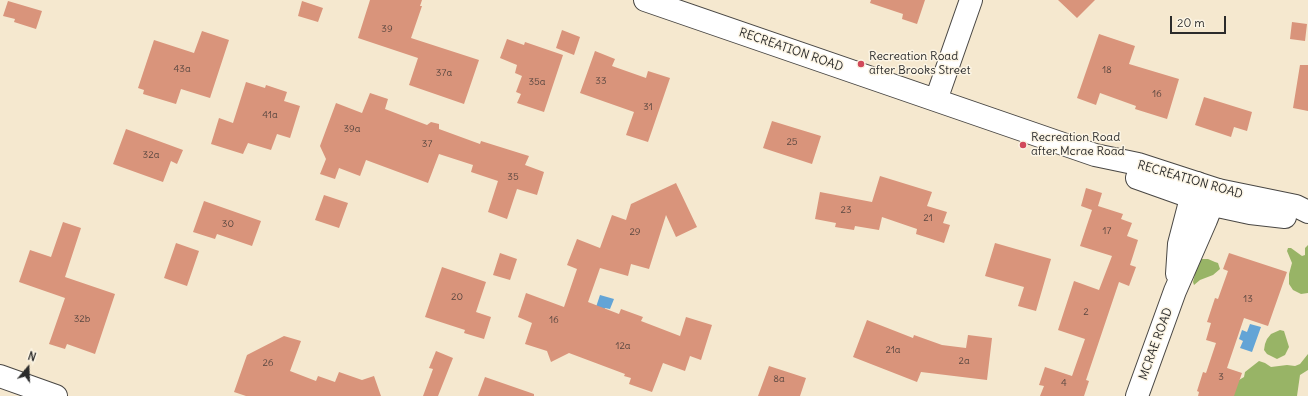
<!DOCTYPE html>
<html>
<head>
<meta charset="utf-8">
<style>
	body { margin:0 }
	#map { position:relative; width:1308px; height:396px; overflow:hidden; background:#f5e8cf; font-family:Delius,sans-serif }
	canvas { display:block }
	.north { position:absolute; left:8px; top:348px; width:40px; height:40px; -webkit-text-stroke:3px #fcf5e5; paint-order:stroke; rotate:19deg; font-size:11px; font-weight:700; line-height:16px; text-align:center; color:#2b2b2b }
	.north::after { content:''; display:block; margin:auto; width:14px; height:18px; background:#2b2b2b; clip-path:polygon(50% 0,100% 100%,50% 72%,0 100%) }
	.scale { position:absolute; left:1170px; top:16px; width:56px; height:18px; box-sizing:border-box; border:2px solid #2b2b2b; border-top:0; padding-left:5px; font-size:12px; line-height:14px; white-space:nowrap; color:#2b2b2b; -webkit-text-stroke:3px #fcf5e5; paint-order:stroke }
</style>
</head>
<body>
<div id="map">
<canvas width="1308" height="396"></canvas>
<div class="north">N</div>
<div class="scale">20 m</div>
</div>
<script>
const g = document.querySelector('canvas').getContext('2d');
g.lineJoin = 'round';
function fill(path, color) { g.fillStyle = color; g.fill(path, 'evenodd'); }
const poly = rows => new Path2D(rows.map(r => 'M' + r).join(''));
function trace(path, color, width, dash) { g.strokeStyle = color; g.lineWidth = width; g.lineCap = dash ? 'butt' : 'round'; g.setLineDash(dash || []); g.stroke(path); }
function label(font, color, halo, rows, align = 'center') {
  g.font = font + ' Delius,sans-serif'; g.lineWidth = 3; g.setLineDash([]); g.textBaseline = 'middle'; g.strokeStyle = halo; g.fillStyle = color; for (const [text, x, y, turn = 0] of rows) {
    g.save(); g.translate(x, y); g.rotate((+turn || 0) * Math.PI / 180); g.textAlign = isNaN(turn) ? turn : align; if (halo) g.strokeText(text, 0, 0); g.fillText(text, 0, 0); g.restore();
  }
}
fill(poly([
	[1308,245,1308,293,1301,294,1293,290,1289,284,1289,274,1292,263,1287,251,1288,248,1291,248,1302,256,1305,255,1305,248],
	[1199,259,1208,259,1215,262,1218,263,1220,269,1213,275,1200,280,1194,285,1193,282,1195,274,1193,270],
	[1280,330,1284,331,1289,347,1285,355,1277,359,1267,354,1264,350,1265,344,1267,339,1271,334],
	[1308,354,1308,370,1300,375,1297,396,1228,396,1239,380,1244,377,1245,372,1259,361,1265,363,1271,367,1287,365,1295,366,1300,364]
]), '#98b466');
fill(poly([
	[600,295,614,299,610,309,605,308,599,325,591,322],
	[1250,324,1261,327,1252,352,1240,348,1243,341,1239,339,1242,330,1247,332]
]), '#63a4d6');
fill(poly([
	[370,0,422,0,420,6,422,6,411,38,479,60,464,104,409,85,418,58,358,38],
	[871,0,925,0,917,24,902,19,903,14,870,3],
	[1058,0,1095,0,1077,18],
	[8,1,42,11,36,29,14,22,15,19,3,16],
	[302,1,323,8,318,22,298,16],
	[1292,22,1307,24,1305,41,1290,39],
	[562,30,580,37,574,55,556,48],
	[202,31,229,40,210,98,181,89,176,104,143,94,144,90,138,88,154,40,194,53],
	[1099,34,1135,46,1129,64,1179,79,1167,119,1135,109,1136,106,1100,93,1096,105,1077,98],
	[507,39,524,45,525,42,563,55,544,112,517,103,521,94,516,92,522,76,515,73,517,65,500,58],
	[595,51,615,59,612,66,646,78,648,71,670,78,648,142,626,135,634,112,580,93],
	[1300,65,1308,65,1308,111,1293,108],
	[246,82,265,88,266,85,287,92,284,101,300,106,290,138,277,134,271,150,248,143,243,154,211,144,219,118,233,123],
	[370,93,388,99,385,109,427,125,431,122,439,124,439,129,480,144,481,141,529,156,525,165,544,172,537,195,517,189,507,219,488,212,498,181,471,172,473,165,439,154,428,183,366,160,360,176,339,168,335,179,320,174,326,159,320,146,336,103,362,113],
	[1204,97,1252,112,1247,131,1234,127,1231,137,1195,125],
	[772,121,821,136,812,164,763,148],
	[126,129,183,150,177,164,171,161,163,182,113,164],
	[880,176,932,192,927,206,947,212,943,223,950,225,944,243,916,234,917,229,882,217,879,230,855,226,854,230,835,227,836,223,815,219,820,192,872,202],
	[676,183,697,227,676,237,666,215,649,269,631,264,628,276,600,268,588,302,619,314,621,309,643,317,641,321,680,336,686,317,712,325,701,360,690,356,685,371,663,363,652,392,629,384,631,378,624,376,625,374,569,353,551,362,547,351,525,344,532,323,518,317,526,293,564,307,577,269,567,265,577,239,600,248,612,215,626,220,631,204],
	[1086,188,1102,193,1098,206,1123,214,1121,219,1132,223,1127,236,1138,240,1130,265,1136,267,1129,286,1119,282,1086,380,1089,381,1084,396,1040,396,1044,386,1039,385,1045,367,1072,376,1085,339,1058,330,1074,281,1099,290,1112,256,1080,246,1092,210,1081,206],
	[324,195,348,203,339,228,315,220],
	[204,201,261,221,252,246,217,234,215,239,193,232],
	[63,222,81,228,65,277,115,294,95,354,67,344,65,349,49,344,65,298,19,282,30,250,51,257],
	[176,243,199,251,187,286,164,278],
	[995,243,1051,259,1036,311,1018,306,1024,287,985,276],
	[500,253,517,259,510,280,493,275],
	[1229,253,1287,272,1268,326,1244,318,1227,368,1242,373,1234,396,1198,396,1199,392,1197,391,1203,372,1206,373,1216,343,1206,340,1211,323,1207,322,1215,298,1218,299,1228,271,1223,269],
	[442,267,486,282,476,312,491,317,484,339,464,333,465,330,425,317],
	[867,320,913,338,914,335,942,345,966,348,968,335,992,338,987,380,921,372,917,382,853,357],
	[284,336,301,341,290,371,316,381,318,376,335,382,339,372,362,380,374,376,381,396,246,396,234,392,247,355],
	[436,351,453,358,438,396,423,396,433,369,429,368],
	[769,366,806,378,800,396,758,396],
	[485,377,534,394,534,396,478,396]
]), '#d9947b');
const street = poly([
	[1177,274,1179,244,1191,198,1197,183],
	[0,376,56,396],
	[1137,396,1175,291,1206,220,1218,190]
]);
const secondary = poly([
	[645,0,1095,155,1138,164,1218,190,1296,206,1308,212],
	[936,100,971,0],
	[1137,178,1213,205,1250,213,1285,217]
]);
trace(street, '#494744', 24);
trace(secondary, '#494744', 24);
trace(street, '#fff', 22);
trace(secondary, '#fff', 22);
for (const [x, y, r, color] of [
	[861,64,4,"#d1495b"],
	[1023,145,4,"#d1495b"]
]) { const dot = new Path2D(); dot.arc(x, y, r, 0, 2 * Math.PI); g.fillStyle = color; g.fill(dot); trace(dot, '#fcf5e5', 1.5); }
label('10px', '#56453f', null, [
	["39",387,29],
	["43a",182,69],
	["18",1107,70],
	["37a",444,73],
	["33",601,81],
	["35a",537,82],
	["16",1157,94],
	["31",648,107],
	["41a",270,115],
	["39a",352,129],
	["25",792,142],
	["37",427,144],
	["32a",151,155],
	["35",513,177],
	["23",846,210],
	["21",928,218],
	["30",228,224],
	["17",1107,231],
	["29",635,232],
	["20",457,297],
	["13",1248,299],
	["2",1086,312],
	["32b",82,319],
	["16",554,320],
	["12a",623,346],
	["21a",893,350],
	["2a",964,361],
	["26",268,363],
	["3",1221,377],
	["8a",779,379],
	["4",1064,383]
]);
label('12px', '#2b2b2b', '#fcf5e5', [
	["RECREATION ROAD",791,50,19],
	["RECREATION ROAD",1190,180,16],
	["MCRAE ROAD",1156,344,-70]
]);
label('12px', '#2b2b2b', '#fcf5e5', [
	["Recreation Road",869,57],
	["after Brooks Street",869,71],
	["Recreation Road",1031,138],
	["after Mcrae Road",1031,152]
], 'left');
</script>
</body>
</html>
